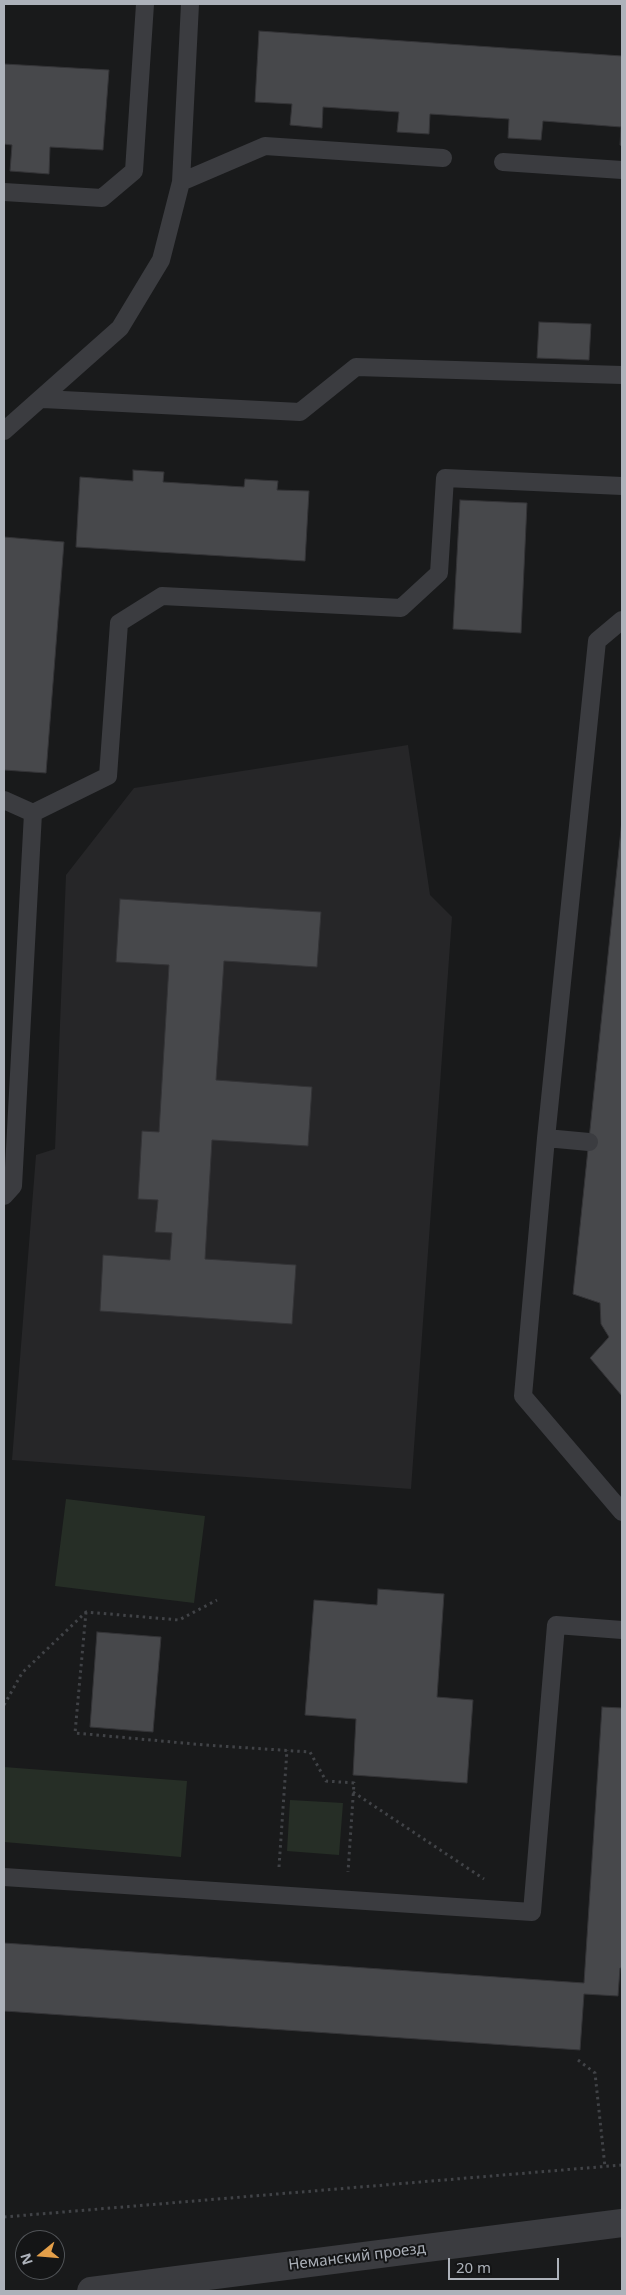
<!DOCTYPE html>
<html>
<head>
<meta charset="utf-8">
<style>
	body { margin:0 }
	#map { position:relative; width:626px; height:2295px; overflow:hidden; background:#191a1b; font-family:"Noto Sans",sans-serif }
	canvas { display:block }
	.frame { position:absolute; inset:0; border:5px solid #adb2ba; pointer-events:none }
	.north { position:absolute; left:15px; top:2230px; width:50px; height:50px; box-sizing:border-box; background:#141516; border:1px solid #515458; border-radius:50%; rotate:253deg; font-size:14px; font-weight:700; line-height:20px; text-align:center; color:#adb2ba }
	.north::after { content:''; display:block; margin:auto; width:18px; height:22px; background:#e49f49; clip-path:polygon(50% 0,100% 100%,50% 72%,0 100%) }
	.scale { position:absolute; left:448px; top:2258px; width:111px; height:22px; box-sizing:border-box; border:2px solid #adb2ba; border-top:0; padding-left:6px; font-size:15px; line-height:18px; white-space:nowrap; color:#adb2ba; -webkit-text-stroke:4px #141516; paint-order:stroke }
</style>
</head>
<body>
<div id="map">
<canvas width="626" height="2295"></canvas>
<div class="frame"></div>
<div class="north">N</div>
<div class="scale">20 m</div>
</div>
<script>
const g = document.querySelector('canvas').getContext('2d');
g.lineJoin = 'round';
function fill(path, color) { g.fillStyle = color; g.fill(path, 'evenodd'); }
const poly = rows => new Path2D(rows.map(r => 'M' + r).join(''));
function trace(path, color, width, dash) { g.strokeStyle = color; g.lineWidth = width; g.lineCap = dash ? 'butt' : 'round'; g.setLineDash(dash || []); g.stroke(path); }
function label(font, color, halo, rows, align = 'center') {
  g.font = font + ' "Noto Sans",sans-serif'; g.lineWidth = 4; g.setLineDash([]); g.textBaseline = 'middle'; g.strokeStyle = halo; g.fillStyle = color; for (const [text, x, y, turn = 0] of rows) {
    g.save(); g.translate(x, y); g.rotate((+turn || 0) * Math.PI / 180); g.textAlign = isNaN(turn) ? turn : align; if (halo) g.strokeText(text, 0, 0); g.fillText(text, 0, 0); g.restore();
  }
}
fill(poly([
	[408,745,430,895,452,917,411,1489,12,1460,36,1155,55,1149,66,875,134,788]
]), '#262628');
fill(poly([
	[66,1499,205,1516,194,1603,55,1586],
	[4,1767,187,1781,181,1857,4,1842],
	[290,1800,343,1803,339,1855,287,1851]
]), '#262e26');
const building = poly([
	[259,31,622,56,622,146,620,145,621,127,543,121,541,140,508,138,509,119,430,114,429,134,397,132,399,112,323,107,322,128,290,125,292,104,255,102,259,31],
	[4,64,109,70,103,150,50,147,49,174,10,171,12,145,4,144,4,64],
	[539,322,591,324,589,360,537,358,539,322],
	[133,470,164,472,163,482,244,487,245,479,260,480,278,481,277,490,309,491,305,561,76,547,80,477,133,481,133,470],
	[460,500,527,503,521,633,453,629,460,500],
	[4,537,64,542,46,773,4,770,4,537],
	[622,820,622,1396,590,1358,609,1337,601,1324,600,1303,573,1294,622,820],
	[120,899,321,912,317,967,224,961,216,1080,312,1087,308,1146,212,1140,205,1259,296,1265,292,1324,100,1311,103,1255,170,1260,172,1233,155,1232,158,1200,138,1199,142,1131,159,1132,169,965,116,962,120,899],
	[378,1589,444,1594,437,1697,473,1700,467,1783,353,1775,356,1719,305,1715,314,1600,377,1605,378,1589],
	[97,1632,161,1637,153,1732,90,1727,97,1632],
	[602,1707,622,1708,622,1968,620,1968,618,1996,584,1994,580,2050,4,2011,4,1943,584,1983,602,1707]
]);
fill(building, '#47484b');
trace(building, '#343437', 1);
trace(poly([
	[86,1612,75,1733,205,1745,310,1752,326,1781,354,1783,348,1872],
	[4,1705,22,1673,86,1612,179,1620,217,1600],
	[353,1792,484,1879],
	[279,1867,287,1750],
	[578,2060,595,2073,605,2167],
	[4,2217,622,2165]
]), '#414347', 3, [2.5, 4]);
trace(poly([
	[503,162,622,170],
	[181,182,190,4],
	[4,192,102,198,134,171,145,4],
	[43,399,300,412,356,367,622,375],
	[4,431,120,328,161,260,181,182,265,146,443,158],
	[622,620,597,641,546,1138,523,1396,622,1512],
	[4,800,33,813],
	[546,1138,589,1142],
	[4,1196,13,1186,33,813,108,776,119,623,162,596,401,608,439,573,445,478,622,486],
	[4,1877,532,1912,556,1625,622,1630]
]), '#3b3c40', 18);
trace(poly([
	[91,2291,622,2223]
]), '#3b3c40', 28);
label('15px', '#adb2ba', '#141516', [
	["Неманский проезд",357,2257,-7]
]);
</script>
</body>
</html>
